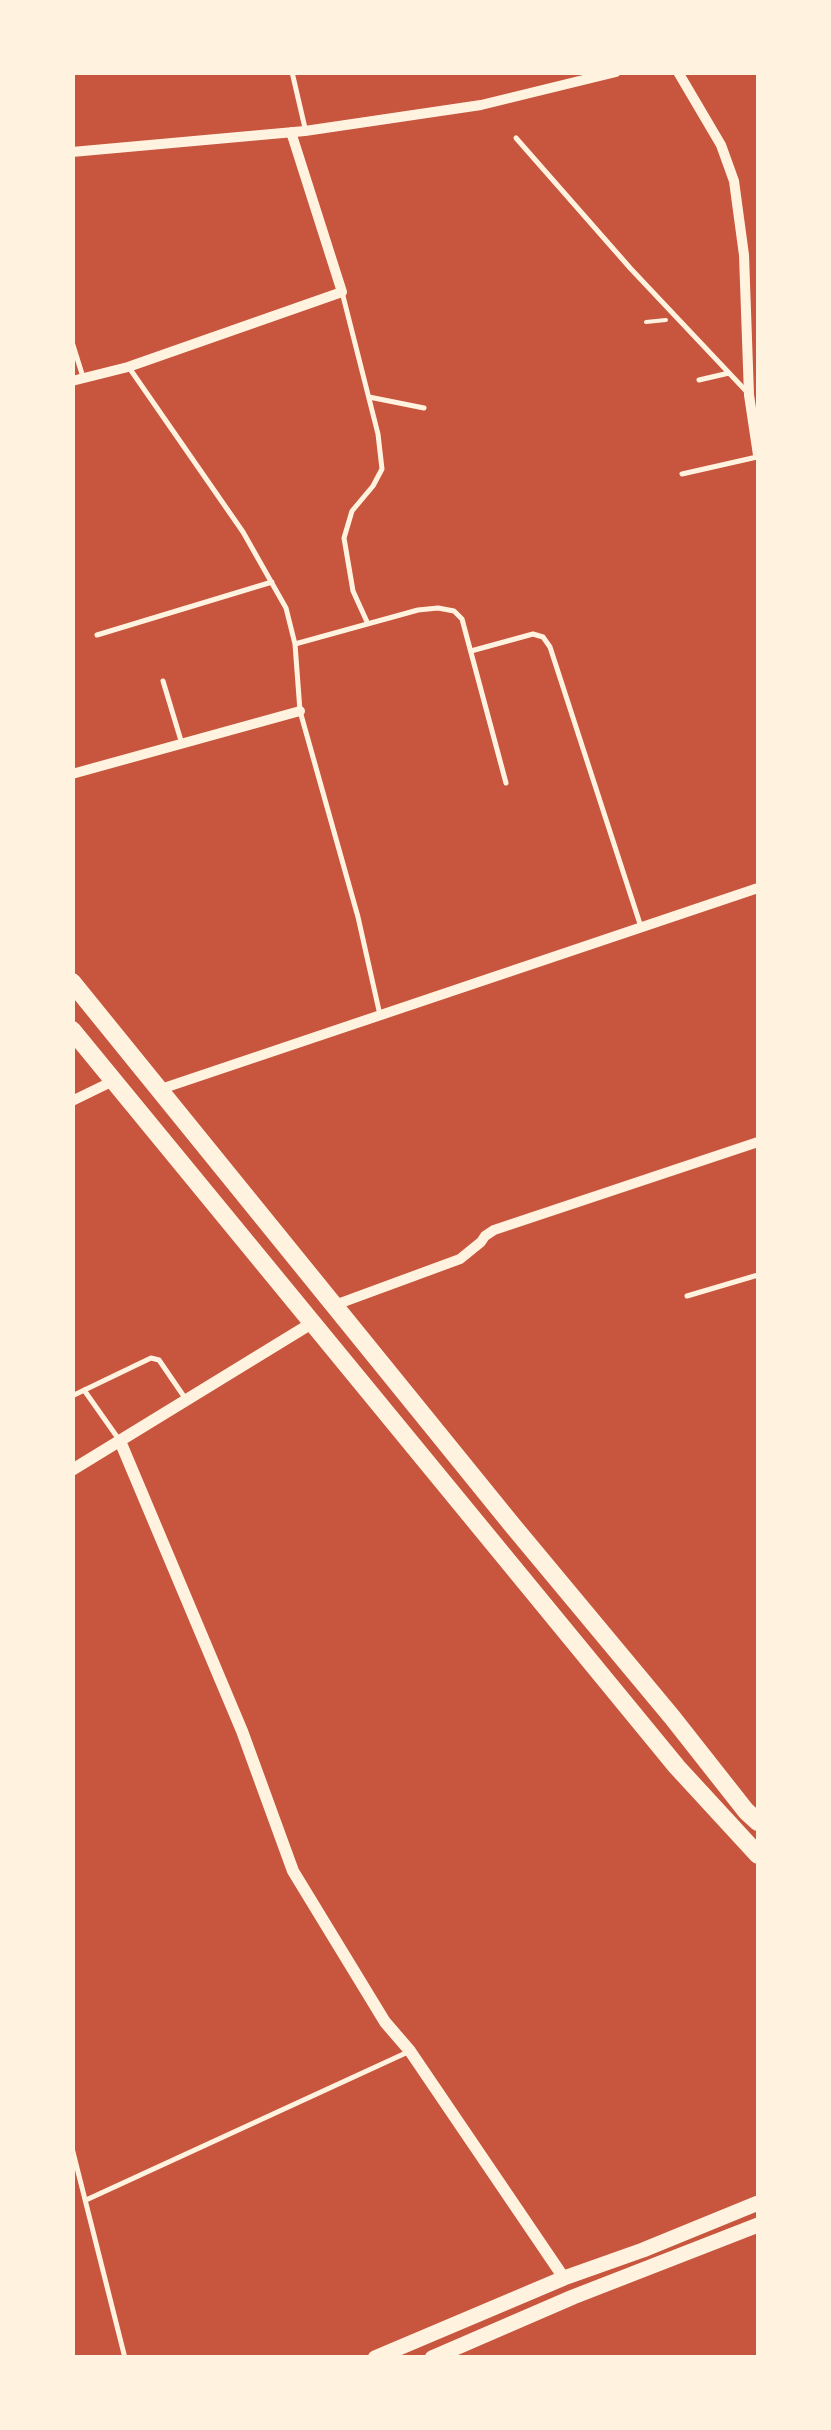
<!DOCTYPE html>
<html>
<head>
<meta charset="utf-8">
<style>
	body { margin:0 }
	#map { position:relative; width:831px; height:2430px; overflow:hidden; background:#c8553d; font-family:"Varela Round",sans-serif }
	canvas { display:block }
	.frame { position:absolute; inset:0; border:75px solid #fff3e0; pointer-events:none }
</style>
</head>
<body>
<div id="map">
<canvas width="831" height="2430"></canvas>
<div class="frame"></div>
</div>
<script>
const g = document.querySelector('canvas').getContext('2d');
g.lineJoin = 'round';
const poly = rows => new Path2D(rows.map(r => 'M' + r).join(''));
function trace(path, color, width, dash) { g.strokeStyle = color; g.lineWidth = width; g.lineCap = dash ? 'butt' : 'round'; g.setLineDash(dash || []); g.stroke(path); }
trace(poly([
	[646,322,666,320]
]), '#fff3e0', 4);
trace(poly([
	[292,72,305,128],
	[516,138,631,269,747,392],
	[342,292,378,434,382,469,373,486,352,511,344,538,353,591,368,624],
	[72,342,83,377],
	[130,369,243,532,286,608,295,644,300,711,358,917,380,1015],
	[699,380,729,373],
	[369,397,424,408],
	[682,474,757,457],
	[97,635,272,582],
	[295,644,418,610,438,608,454,611,462,619,506,783],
	[471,651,533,634,543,637,550,647,641,927],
	[163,681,182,744],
	[687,1296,758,1275],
	[84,1390,120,1441],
	[72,1396,151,1358,159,1360,185,1398],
	[72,2148,125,2358],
	[86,2200,408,2052]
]), '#fff3e0', 5);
trace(poly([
	[678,72,721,145,734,181,744,255,749,395,758,455],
	[72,152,305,131,481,105,616,72],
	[72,381,128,367,342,292,291,132],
	[72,774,300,711],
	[158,1090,758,888],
	[72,1101,113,1081],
	[335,1305,460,1259,481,1242,485,1236,494,1230,758,1142]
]), '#fff3e0', 10);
trace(poly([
	[120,1441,242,1731,293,1871,385,2022,410,2051,564,2278],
	[72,1470,312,1323]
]), '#fff3e0', 12);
trace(poly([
	[375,2358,564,2278,643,2250,758,2203],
	[432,2358,573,2297,758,2225]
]), '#fff3e0', 15);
trace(poly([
	[72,982,513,1526,672,1717,746,1811,758,1822],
	[72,1030,677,1767,758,1855]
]), '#fff3e0', 18);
</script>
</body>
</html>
